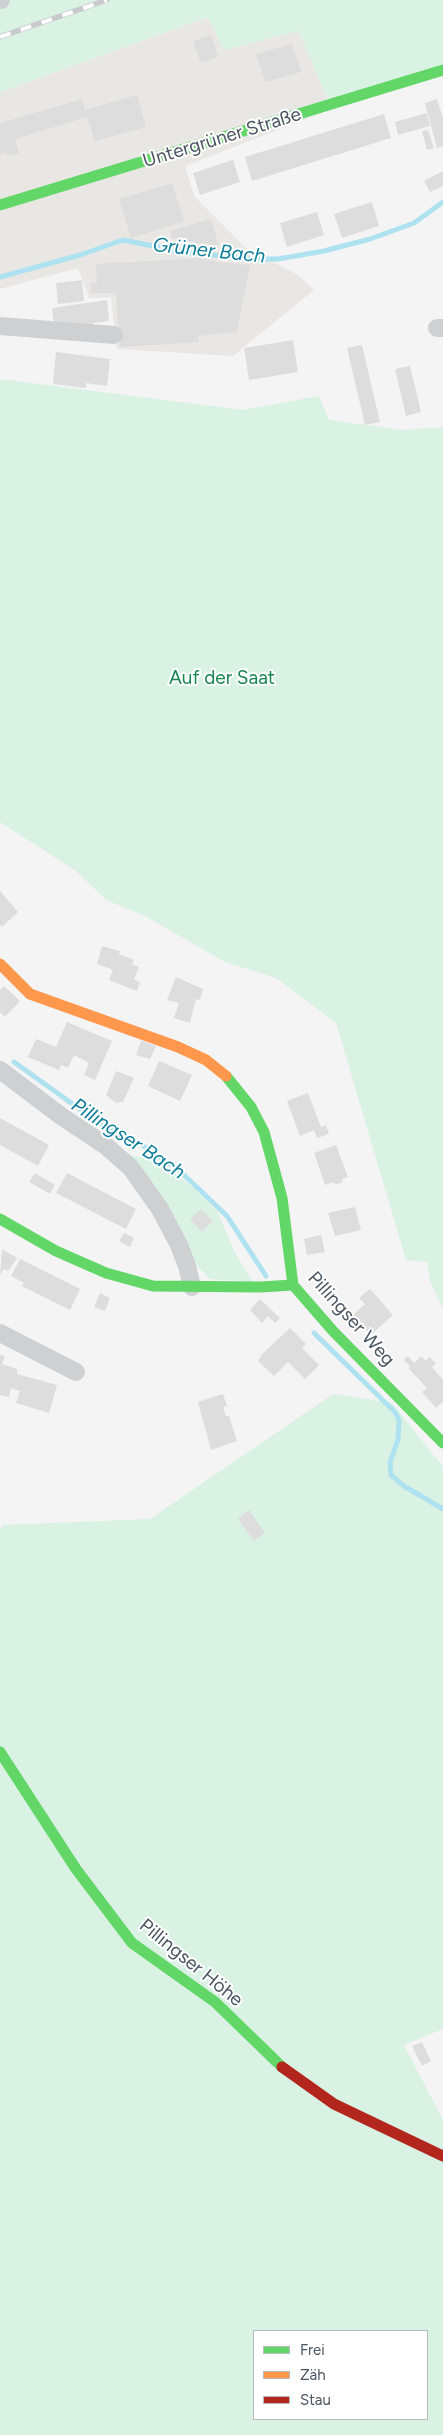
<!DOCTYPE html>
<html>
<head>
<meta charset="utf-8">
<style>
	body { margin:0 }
	#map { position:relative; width:443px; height:2435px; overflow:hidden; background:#f4f4f4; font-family:Figtree,sans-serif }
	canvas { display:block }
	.legend { position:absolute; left:253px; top:2330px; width:175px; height:90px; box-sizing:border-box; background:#fff; border:1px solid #b7bbc0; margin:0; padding:6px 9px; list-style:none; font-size:15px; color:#4a5661 }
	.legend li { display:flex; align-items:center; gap:10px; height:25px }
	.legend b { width:25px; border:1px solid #b7bbc0 }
</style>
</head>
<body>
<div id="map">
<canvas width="443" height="2435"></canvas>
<ul class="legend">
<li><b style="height:6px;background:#63d668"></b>Frei</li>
<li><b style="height:6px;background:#ff974d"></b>Zäh</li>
<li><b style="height:6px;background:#b3261e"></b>Stau</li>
</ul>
</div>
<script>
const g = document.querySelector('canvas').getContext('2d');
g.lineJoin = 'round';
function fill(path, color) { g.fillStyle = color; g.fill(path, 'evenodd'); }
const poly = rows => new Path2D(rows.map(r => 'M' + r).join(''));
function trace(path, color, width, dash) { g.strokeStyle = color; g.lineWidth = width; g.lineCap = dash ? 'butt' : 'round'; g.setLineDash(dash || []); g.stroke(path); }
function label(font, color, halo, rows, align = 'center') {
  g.font = font + ' Figtree,sans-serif'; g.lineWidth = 4; g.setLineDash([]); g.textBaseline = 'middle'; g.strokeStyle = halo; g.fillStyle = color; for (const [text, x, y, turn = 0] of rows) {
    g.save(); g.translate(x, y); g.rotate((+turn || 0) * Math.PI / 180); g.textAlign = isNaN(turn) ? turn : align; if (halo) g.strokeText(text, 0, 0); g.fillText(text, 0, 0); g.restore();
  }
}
fill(poly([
	[209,17,224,50,299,31,328,100,329,110,185,166,194,196,246,248,298,275,314,290,233,356,117,349,111,297,89,298,78,268,0,289,0,92]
]), '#e8e7e3');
fill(poly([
	[0,0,443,0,443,64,328,100,299,31,224,50,208,17,0,92],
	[0,379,243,410,319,396,329,420,402,430,443,427,443,1309,430,1281,427,1262,406,1260,336,1023,276,978,225,962,145,916,106,900,76,871,0,822],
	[130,1155,157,1160,193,1187,217,1211,235,1253,253,1282,210,1279,197,1266,179,1227,152,1191],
	[333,1394,392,1403,443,1467,443,2029,404,2045,443,2120,443,2435,0,2435,0,1529,4,1525,150,1519],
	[254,2331,427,2331,427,2419,254,2419]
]), '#d9f2e3');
trace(poly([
	[0,277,80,255,123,240,183,252,251,259,278,259,324,251,370,239,414,223,443,202],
	[14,1062,88,1115,106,1127,129,1136,180,1171,227,1216,266,1276],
	[314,1333,395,1412,399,1420,398,1440,390,1462,391,1475,404,1486,443,1509]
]), '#aee2f0', 5);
fill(poly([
	[211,35,218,57,201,63,193,41],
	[292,44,301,72,265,82,256,54],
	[137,95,146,127,95,141,87,117,15,139,19,153,7,156,6,153,0,154,0,123,82,99,85,110],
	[437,99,443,119,443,146,437,148,425,103],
	[427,113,430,126,398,135,395,122],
	[384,114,391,138,252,181,245,157],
	[428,130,434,148,427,150,422,131],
	[233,160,240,182,200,195,193,173],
	[443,171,443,186,430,192,424,181],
	[172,183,184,221,131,238,119,199],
	[372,202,379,226,342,238,334,214],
	[317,212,324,235,287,247,280,223],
	[211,219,219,246,172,238,170,231],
	[203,258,216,262,250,265,237,332,198,336,199,342,120,347,116,293,91,293,90,283,97,283,96,264],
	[82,280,84,301,58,304,56,283],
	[107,300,109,321,93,323,93,327,54,323,52,308],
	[293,340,298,372,249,380,244,348],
	[362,345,380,422,365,425,347,348],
	[56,352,110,359,107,386,86,383,86,388,53,384],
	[410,366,421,412,406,416,395,369],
	[0,891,18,912,2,927,0,925],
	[102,946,120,951,119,954,134,960,132,964,139,967,134,979,140,982,137,991,109,980,113,970,97,964],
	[176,977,203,989,200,1000,196,999,190,1023,174,1018,179,1003,167,1000],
	[4,986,20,1001,5,1017,0,1012,0,990],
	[67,1022,112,1041,95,1080,84,1075,89,1063,74,1055,68,1068,61,1065,59,1070,28,1057,36,1039,56,1047],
	[141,1041,156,1046,150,1059,136,1055],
	[159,1061,192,1075,180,1101,148,1086],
	[116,1071,134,1078,123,1102,116,1103,106,1095],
	[308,1093,321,1127,326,1125,329,1134,317,1138,314,1130,300,1136,287,1101],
	[0,1118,49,1145,38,1166,0,1145],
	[336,1145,348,1177,342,1179,343,1182,335,1185,334,1182,325,1185,314,1153],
	[35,1173,55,1185,50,1194,29,1182],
	[67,1173,136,1209,126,1229,56,1193],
	[355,1207,361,1230,335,1236,328,1213],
	[201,1209,213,1221,202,1232,190,1219],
	[124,1233,134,1238,130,1247,119,1241],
	[321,1235,325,1252,307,1255,304,1239],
	[2,1249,17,1258,8,1271,4,1269,0,1275],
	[20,1259,80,1289,70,1310,22,1286,24,1283,11,1276],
	[370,1289,393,1315,371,1335,353,1315,365,1304,359,1298],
	[100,1293,110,1298,105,1311,94,1307],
	[260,1299,280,1318,275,1323,268,1316,262,1323,250,1310],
	[290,1328,306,1344,302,1348,319,1365,305,1379,288,1362,274,1376,258,1361,261,1357,260,1356],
	[0,1355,5,1356,2,1364,17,1369,17,1374,57,1385,49,1413,16,1403,20,1391,11,1388,9,1397,0,1395],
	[408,1356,414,1363,421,1356,426,1361,429,1357,436,1363,432,1367,443,1380,443,1402,436,1408,422,1392,427,1388,408,1368,410,1366,404,1360],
	[223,1394,227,1406,223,1407,226,1416,229,1416,237,1441,211,1450,198,1402],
	[249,1510,265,1533,254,1541,238,1519],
	[422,2042,431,2061,422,2066,412,2046]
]), '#ddddde');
trace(poly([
	[0,0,1,0],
	[0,326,114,335],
	[437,328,443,328],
	[0,1070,61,1116,106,1146,131,1168,160,1209,179,1245,187,1266,192,1287],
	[0,1333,76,1372]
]), '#ced0d2', 18);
trace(poly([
	[0,205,443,70],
	[226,1076,251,1107,264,1132,282,1198,293,1285,333,1331,443,1443],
	[0,1219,56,1251,106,1273,153,1286,261,1287,293,1285],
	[0,1752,76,1869,132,1943,215,2002,282,2067]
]), '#63d668', 11);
trace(poly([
	[0,964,30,994,178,1047,206,1060,226,1076]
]), '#ff974d', 11);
trace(poly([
	[282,2067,334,2104,443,2156]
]), '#b3261e', 11);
const rail = poly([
	[0,37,107,0]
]);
trace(rail, '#c9cacc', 5.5);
trace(rail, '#fff', 4, [11]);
label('19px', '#4a5661', '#fff', [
	["Untergrüner Straße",222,138,-17],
	["Pillingser Weg",351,1319,48],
	["Pillingser Höhe",191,1963,39]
]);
label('19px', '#17864f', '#fff', [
	["Auf der Saat",222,678]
]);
label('italic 20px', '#0c7c9b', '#fff', [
	["Grüner Bach",209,251,6],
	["Pillingser Bach",128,1139,33]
]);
</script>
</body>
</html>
